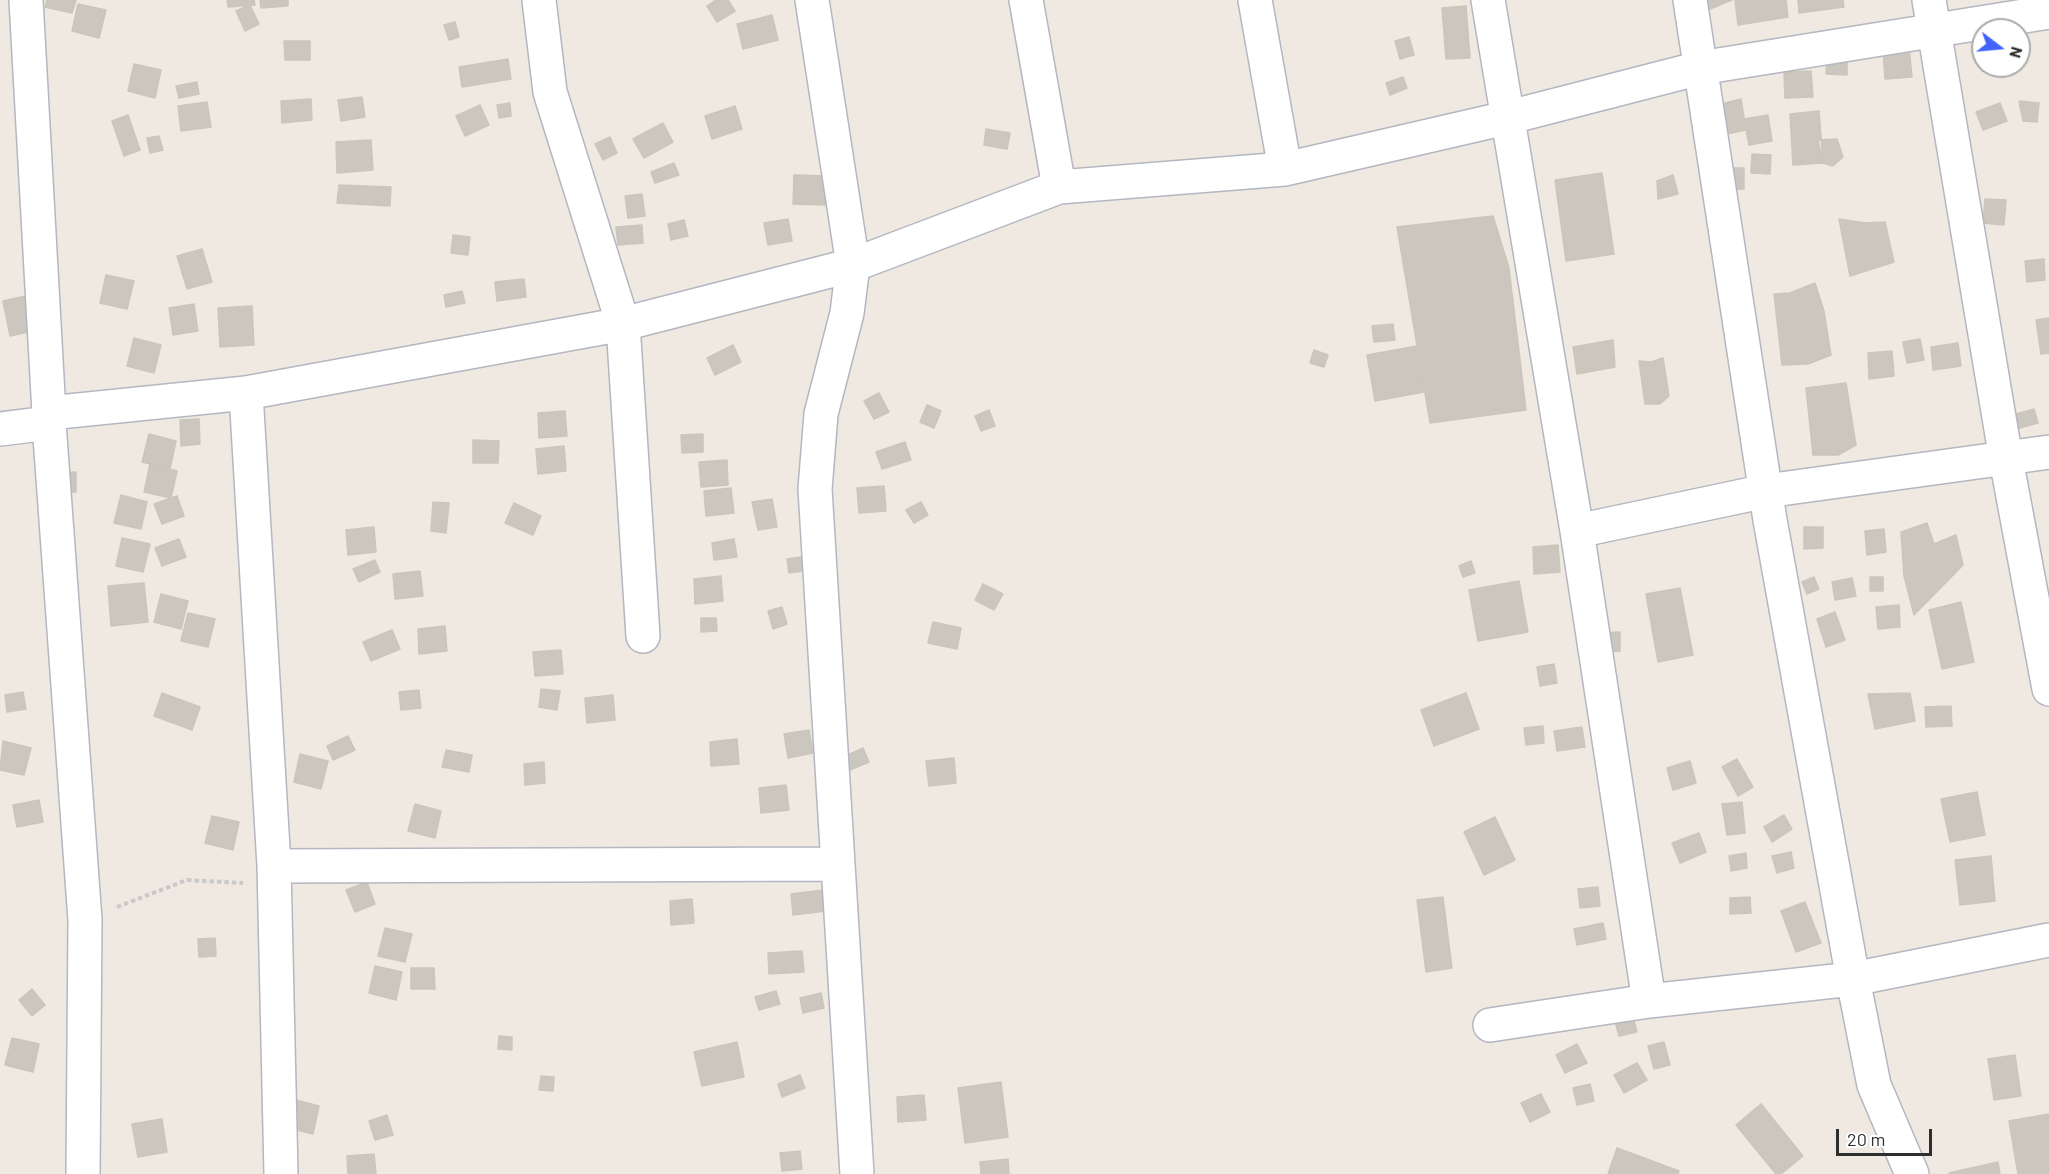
<!DOCTYPE html>
<html>
<head>
<meta charset="utf-8">
<style>
	body { margin:0 }
	#map { position:relative; width:2049px; height:1174px; overflow:hidden; background:#efe9e1; font-family:Barlow,sans-serif }
	canvas { display:block }
	.north { position:absolute; left:1971px; top:18px; width:60px; height:60px; box-sizing:border-box; background:#fff; border:2px solid #ababab; border-radius:50%; rotate:106deg; font-size:16px; font-weight:700; line-height:24px; text-align:center; color:#2e2e2e }
	.north::after { content:''; display:block; margin:auto; width:21px; height:27px; background:#4264fb; clip-path:polygon(50% 0,100% 100%,50% 72%,0 100%) }
	.scale { position:absolute; left:1836px; top:1129px; width:96px; height:27px; box-sizing:border-box; border:3px solid #2e2e2e; border-top:0; padding-left:8px; font-size:18px; line-height:21px; white-space:nowrap; color:#2e2e2e; -webkit-text-stroke:4px #fff; paint-order:stroke }
</style>
</head>
<body>
<div id="map">
<canvas width="2049" height="1174"></canvas>
<div class="north">N</div>
<div class="scale">20 m</div>
</div>
<script>
const g = document.querySelector('canvas').getContext('2d');
g.lineJoin = 'round';
function fill(path, color) { g.fillStyle = color; g.fill(path, 'evenodd'); }
const poly = rows => new Path2D(rows.map(r => 'M' + r).join(''));
function trace(path, color, width, dash) { g.strokeStyle = color; g.lineWidth = width; g.lineCap = dash ? 'butt' : 'round'; g.setLineDash(dash || []); g.stroke(path); }
const building = poly([
	[47,0,76,0,72,13,45,7,47,0],
	[227,0,254,0,255,5,228,7,227,0],
	[260,0,288,0,288,6,261,8,260,0],
	[716,0,728,0,735,11,717,22,707,6,716,0],
	[1706,0,1732,0,1710,9,1706,0],
	[1735,0,1786,0,1788,17,1738,25,1735,0],
	[1798,0,1843,0,1844,7,1799,13,1798,0],
	[78,4,106,10,99,38,72,31,78,4],
	[250,5,259,24,245,31,236,11,250,5],
	[1466,6,1470,58,1446,59,1442,8,1466,6],
	[772,15,778,40,743,49,737,24,772,15],
	[455,22,459,37,449,40,444,25,455,22],
	[1409,37,1414,55,1400,59,1395,41,1409,37],
	[284,41,310,41,310,60,285,60,284,41],
	[1909,47,1912,77,1885,79,1883,49,1909,47],
	[1827,55,1847,55,1847,75,1826,74,1827,55],
	[508,59,511,79,462,87,459,67,508,59],
	[134,64,161,70,155,98,128,91,134,64],
	[1811,71,1813,97,1785,98,1784,72,1811,71],
	[1403,77,1407,88,1390,95,1386,83,1403,77],
	[197,82,199,94,179,98,176,86,197,82],
	[362,97,365,117,341,121,338,100,362,97],
	[311,99,312,120,282,123,281,101,311,99],
	[1741,99,1746,130,1722,135,1717,105,1741,99],
	[2019,101,2039,103,2037,122,2023,121,2019,101],
	[207,102,211,127,181,131,178,106,207,102],
	[510,103,511,116,499,118,497,105,510,103],
	[2000,103,2007,121,1983,130,1976,112,2000,103],
	[480,105,489,125,465,136,456,116,480,105],
	[735,106,742,129,712,139,705,116,735,106],
	[1819,111,1823,163,1793,165,1790,114,1819,111],
	[128,115,140,150,124,156,112,121,128,115],
	[1768,115,1772,141,1749,145,1744,119,1768,115],
	[663,123,673,142,644,158,633,139,663,123],
	[986,129,1010,133,1007,149,984,145,986,129],
	[159,136,163,150,150,153,147,138,159,136],
	[610,137,617,153,603,160,595,144,610,137],
	[1837,139,1843,157,1833,166,1823,163,1818,140,1837,139],
	[371,140,373,170,337,173,336,142,371,140],
	[1752,154,1771,155,1770,174,1751,173,1752,154],
	[674,163,679,175,655,183,651,172,674,163],
	[1730,168,1744,168,1744,189,1731,190,1730,168],
	[1602,173,1614,254,1566,261,1555,180,1602,173],
	[794,175,825,176,825,205,793,204,794,175],
	[1673,175,1678,194,1658,199,1657,181,1673,175],
	[339,185,391,187,390,206,337,203,339,185],
	[642,194,645,216,628,218,625,196,642,194],
	[1985,199,2006,200,2004,225,1983,223,1985,199],
	[1493,216,1509,268,1526,410,1430,423,1397,227,1493,216],
	[788,219,792,241,768,245,764,223,788,219],
	[1839,219,1865,223,1885,222,1894,262,1850,276,1839,219],
	[684,220,688,236,671,240,668,224,684,220],
	[642,225,643,243,618,245,616,227,642,225],
	[453,235,470,237,468,255,451,253,453,235],
	[202,249,212,282,187,289,177,256,202,249],
	[2044,259,2045,280,2027,282,2025,261,2044,259],
	[106,275,134,281,127,309,100,303,106,275],
	[524,279,526,297,497,301,495,282,524,279],
	[1815,283,1824,311,1831,355,1808,364,1782,365,1774,294,1790,293,1815,283],
	[462,291,465,303,446,307,444,295,462,291],
	[30,295,38,330,10,336,3,301,30,295],
	[194,304,198,331,173,335,169,308,194,304],
	[252,306,254,345,220,347,218,308,252,306],
	[2049,318,2049,353,2041,354,2036,320,2049,318],
	[1393,324,1395,340,1374,342,1372,326,1393,324],
	[134,338,161,345,154,373,127,366,134,338],
	[1920,339,1924,360,1907,363,1903,342,1920,339],
	[1613,340,1615,367,1577,374,1573,347,1613,340],
	[1958,343,1961,366,1933,370,1931,347,1958,343],
	[733,345,741,362,715,375,707,358,733,345],
	[1417,346,1424,392,1375,401,1367,355,1417,346],
	[1314,350,1328,355,1324,367,1310,363,1314,350],
	[1892,351,1894,376,1869,379,1868,353,1892,351],
	[1663,358,1669,396,1660,404,1645,404,1639,361,1651,362,1663,358],
	[1846,383,1856,445,1838,455,1813,455,1806,388,1846,383],
	[879,393,889,412,874,419,864,401,879,393],
	[927,405,941,411,934,428,920,422,927,405],
	[2034,409,2038,423,2016,429,2013,415,2034,409],
	[989,410,995,426,981,431,975,416,989,410],
	[565,411,567,436,539,438,538,413,565,411],
	[199,419,200,444,181,446,180,420,199,419],
	[149,434,176,441,170,469,142,462,149,434],
	[703,434,703,452,682,453,681,435,703,434],
	[473,440,499,441,498,463,473,463,473,440],
	[905,442,911,460,882,469,876,452,905,442],
	[564,446,566,471,538,474,536,449,564,446],
	[727,460,728,485,701,487,699,462,727,460],
	[150,464,177,471,171,498,144,492,150,464],
	[76,472,76,492,57,492,57,473,76,472],
	[884,486,886,511,859,513,857,488,884,486],
	[731,488,734,513,706,516,704,491,731,488],
	[121,495,147,502,141,529,114,523,121,495],
	[177,496,184,516,162,524,154,504,177,496],
	[772,499,777,527,758,530,752,502,772,499],
	[433,502,449,503,446,533,431,531,433,502],
	[921,502,928,515,914,523,906,510,921,502],
	[514,503,541,516,533,535,505,523,514,503],
	[1927,523,1934,544,1956,535,1963,565,1914,615,1904,576,1901,532,1927,523],
	[374,527,376,552,348,555,346,530,374,527],
	[1804,527,1823,527,1823,548,1804,549,1804,527],
	[1884,529,1886,552,1867,555,1865,531,1884,529],
	[122,538,150,544,143,572,116,566,122,538],
	[179,539,186,557,162,566,155,548,179,539],
	[734,539,737,557,714,560,712,543,734,539],
	[1558,545,1560,572,1534,574,1533,547,1558,545],
	[808,556,810,570,789,573,787,559,808,556],
	[375,560,380,572,359,582,353,569,375,560],
	[1471,561,1475,573,1463,577,1459,566,1471,561],
	[420,571,423,596,395,599,393,574,420,571],
	[721,576,723,601,695,604,694,579,721,576],
	[1814,577,1819,589,1807,594,1802,582,1814,577],
	[1870,577,1883,577,1883,591,1870,591,1870,577],
	[1852,578,1856,596,1835,600,1832,582,1852,578],
	[1519,581,1528,632,1478,641,1469,590,1519,581],
	[144,583,148,622,111,626,108,586,144,583],
	[983,584,1003,594,994,610,975,600,983,584],
	[1680,588,1693,655,1658,662,1646,594,1680,588],
	[161,594,188,601,181,629,154,622,161,594],
	[1961,602,1974,662,1942,669,1929,610,1961,602],
	[1899,605,1900,627,1878,629,1876,607,1899,605],
	[782,607,787,624,773,629,768,611,782,607],
	[1835,612,1845,640,1826,647,1817,619,1835,612],
	[188,613,215,619,208,647,181,641,188,613],
	[701,618,716,618,717,631,701,632,701,618],
	[933,622,961,628,957,649,928,643,933,622],
	[445,626,447,651,419,654,418,629,445,626],
	[392,630,400,649,371,661,363,642,392,630],
	[1620,632,1620,651,1600,652,1600,633,1620,632],
	[561,650,563,674,535,676,533,652,561,650],
	[1554,664,1557,683,1540,686,1537,667,1554,664],
	[541,689,560,691,557,710,539,707,541,689],
	[419,690,421,708,401,710,399,692,419,690],
	[23,692,26,709,7,712,5,695,23,692],
	[162,693,200,707,192,730,154,716,162,693],
	[1466,693,1479,729,1434,746,1421,710,1466,693],
	[1910,693,1915,721,1875,729,1868,694,1910,693],
	[613,695,615,720,587,723,585,698,613,695],
	[1951,706,1952,726,1926,727,1925,707,1951,706],
	[1543,726,1544,743,1526,745,1524,728,1543,726],
	[1582,727,1585,747,1557,751,1554,731,1582,727],
	[809,730,813,753,788,758,784,734,809,730],
	[348,736,355,750,333,760,327,746,348,736],
	[737,739,739,764,711,766,710,742,737,739],
	[3,741,31,748,24,775,0,770,3,741],
	[863,748,869,762,850,770,844,757,863,748],
	[446,750,472,755,469,772,442,767,446,750],
	[300,754,328,761,321,789,294,782,300,754],
	[954,758,956,783,929,786,926,761,954,758],
	[1737,759,1753,787,1738,796,1722,767,1737,759],
	[1690,761,1696,783,1673,790,1667,768,1690,761],
	[544,762,545,783,525,785,524,764,544,762],
	[786,785,789,810,761,813,759,788,786,785],
	[1977,792,1985,835,1950,842,1941,799,1977,792],
	[39,800,43,822,17,827,13,805,39,800],
	[1742,802,1745,833,1727,835,1722,804,1742,802],
	[415,804,441,811,435,838,408,831,415,804],
	[1784,815,1792,829,1772,842,1764,827,1784,815],
	[212,816,239,822,233,850,205,843,212,816],
	[1495,817,1515,860,1484,875,1464,832,1495,817],
	[1699,833,1706,852,1680,863,1672,843,1699,833],
	[1791,852,1794,868,1777,873,1772,856,1791,852],
	[1746,853,1747,868,1731,871,1729,856,1746,853],
	[1991,856,1995,901,1960,905,1955,860,1991,856],
	[367,882,375,904,355,912,346,890,367,882],
	[1598,887,1600,906,1580,908,1578,889,1598,887],
	[823,890,826,911,793,915,791,894,823,890],
	[1443,897,1452,968,1426,972,1417,900,1443,897],
	[1750,897,1751,913,1730,914,1730,898,1750,897],
	[692,899,694,923,671,925,670,901,692,899],
	[1805,902,1821,943,1796,952,1781,911,1805,902],
	[1603,923,1606,939,1577,945,1574,929,1603,923],
	[385,928,412,934,405,962,378,956,385,928],
	[215,938,216,956,199,957,198,939,215,938],
	[802,951,804,972,769,974,768,953,802,951],
	[375,966,402,972,396,1000,369,993,375,966],
	[411,968,434,968,435,989,411,989,411,968],
	[32,989,45,1005,32,1016,19,1000,32,989],
	[776,991,780,1004,759,1010,755,997,776,991],
	[821,993,824,1008,803,1013,800,998,821,993],
	[1631,1010,1637,1032,1619,1036,1613,1014,1631,1010],
	[499,1036,512,1037,512,1050,498,1049,499,1036],
	[12,1038,39,1044,33,1072,5,1065,12,1038],
	[737,1042,744,1077,702,1086,694,1052,737,1042],
	[1664,1042,1670,1065,1654,1069,1648,1046,1664,1042],
	[1577,1044,1587,1063,1565,1073,1556,1055,1577,1044],
	[2015,1055,2021,1096,1994,1100,1988,1059,2015,1055],
	[1637,1063,1647,1080,1624,1093,1614,1075,1637,1063],
	[800,1075,805,1088,782,1097,778,1084,800,1075],
	[541,1076,554,1077,553,1091,539,1090,541,1076],
	[1001,1082,1008,1137,965,1143,958,1088,1001,1082],
	[1590,1084,1594,1101,1577,1105,1573,1088,1590,1084],
	[1541,1094,1550,1112,1530,1122,1521,1103,1541,1094],
	[924,1095,926,1120,898,1122,897,1097,924,1095],
	[292,1099,319,1106,313,1134,285,1127,292,1099],
	[1761,1104,1803,1156,1781,1174,1776,1174,1736,1125,1761,1104],
	[2049,1114,2049,1174,2018,1174,2009,1121,2049,1114],
	[387,1115,393,1135,375,1140,369,1121,387,1115],
	[162,1119,167,1152,138,1157,132,1124,162,1119],
	[1617,1148,1679,1171,1678,1174,1608,1174,1617,1148],
	[800,1151,802,1169,782,1171,780,1153,800,1151],
	[374,1154,376,1174,348,1174,347,1156,374,1154],
	[1008,1159,1009,1174,981,1174,980,1162,1008,1159],
	[1998,1162,2000,1174,1950,1174,1949,1173,1998,1162]
]);
fill(building, '#cbc7bf');
trace(building, '#cbc5ba', 1.5);
const minor = poly([
	[26,0,49,413],
	[539,0,550,92,623,324,643,636],
	[812,0,853,265,847,313,821,414,815,489,857,1174],
	[1026,0,1059,187],
	[1255,0,1285,169],
	[1488,0,1577,531,1649,1001],
	[1690,0,1770,520,1853,979,1874,1085,1912,1174],
	[1929,0,2006,459,2049,689],
	[246,393,274,866,281,1174],
	[49,423,85,920,83,1174],
	[0,429,49,423,49,413,246,393,623,324,853,265,1059,187,1285,169,1506,118,1700,68,2049,12],
	[1577,531,1766,491,2049,452],
	[274,866,838,864],
	[1490,1025,1649,1001,1853,979,2049,940]
]);
trace(minor, '#b4b7c1', 36);
trace(poly([
	[117,907,187,880,243,883]
]), '#c9c9c9', 4, [4.5, 3]);
trace(minor, '#fff', 33);
</script>
</body>
</html>
